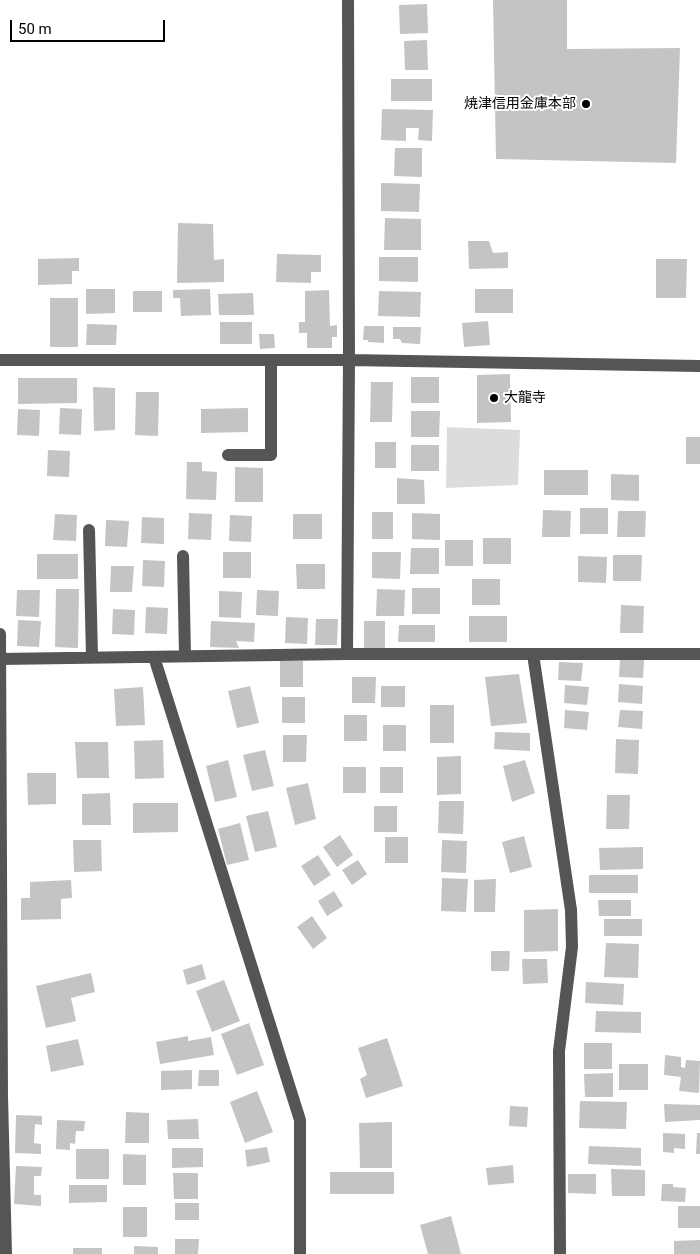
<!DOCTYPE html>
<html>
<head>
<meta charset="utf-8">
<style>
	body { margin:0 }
	#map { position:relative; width:700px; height:1254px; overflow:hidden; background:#fff; font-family:Roboto,sans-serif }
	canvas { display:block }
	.scale { position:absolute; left:10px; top:20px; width:155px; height:22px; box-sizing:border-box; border:2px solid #000; border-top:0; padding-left:6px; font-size:15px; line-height:18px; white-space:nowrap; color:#000; -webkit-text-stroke:4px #fff; paint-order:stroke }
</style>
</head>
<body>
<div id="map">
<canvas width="700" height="1254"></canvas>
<div class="scale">50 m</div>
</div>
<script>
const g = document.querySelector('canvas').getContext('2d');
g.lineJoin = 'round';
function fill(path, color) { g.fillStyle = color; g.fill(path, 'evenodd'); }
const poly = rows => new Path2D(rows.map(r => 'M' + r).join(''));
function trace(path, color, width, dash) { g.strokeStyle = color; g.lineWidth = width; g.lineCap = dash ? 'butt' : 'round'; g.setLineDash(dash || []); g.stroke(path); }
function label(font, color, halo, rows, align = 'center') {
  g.font = font + ' Roboto,"Noto Sans JP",sans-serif'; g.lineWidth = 4; g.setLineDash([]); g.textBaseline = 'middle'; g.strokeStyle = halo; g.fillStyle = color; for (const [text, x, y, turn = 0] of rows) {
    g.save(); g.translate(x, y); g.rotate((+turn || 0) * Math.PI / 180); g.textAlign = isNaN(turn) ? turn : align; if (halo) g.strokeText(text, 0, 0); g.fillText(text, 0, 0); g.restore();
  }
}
fill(poly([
	[447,427,520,430,518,485,446,488]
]), '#dcdcdc');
fill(poly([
	[493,0,567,0,567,49,680,48,676,163,496,159],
	[427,4,428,33,400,34,399,5],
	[427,40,428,70,405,70,404,41],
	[391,79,432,79,432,101,391,101],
	[382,109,433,110,432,141,418,140,419,128,406,128,406,141,381,140],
	[395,148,422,148,422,177,394,176],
	[381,183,420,184,419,212,381,211],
	[385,218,421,219,421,250,384,250],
	[178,223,213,224,214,260,224,259,224,282,177,283],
	[468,241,489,241,493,253,508,252,508,268,469,269],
	[277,254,321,255,321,272,311,272,311,283,276,282],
	[379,257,418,257,418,282,379,281],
	[79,258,79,271,72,271,72,284,38,285,38,259],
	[656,259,687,259,686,298,656,298],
	[86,289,115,289,115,313,86,314],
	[210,289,211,315,181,316,180,298,173,298,173,290],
	[475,289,513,289,513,313,475,313],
	[329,290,330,326,337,325,337,337,332,337,332,348,307,348,307,333,299,333,299,322,305,322,305,291],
	[133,291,162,291,162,312,133,312],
	[379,291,421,292,420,317,378,316],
	[253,293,254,315,219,315,218,294],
	[50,298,78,298,78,347,50,347],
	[488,321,490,345,464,347,462,323],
	[220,322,252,322,252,344,220,344],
	[87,324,117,325,116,345,86,345],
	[364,326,384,326,384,343,368,342,368,340,363,340],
	[393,327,421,327,420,344,402,343,400,339,393,339],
	[259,334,274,334,275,348,260,349],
	[510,374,511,422,477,423,477,375],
	[411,377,439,377,439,403,411,403],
	[18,378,77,378,77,403,18,404],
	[371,382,393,382,392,422,370,422],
	[93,387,115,388,115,430,94,431],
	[136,392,159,392,158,436,135,435],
	[60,408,82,409,81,435,59,434],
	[248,408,248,432,201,433,201,409],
	[18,409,40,410,39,436,17,435],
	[411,411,440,411,439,437,411,437],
	[686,437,700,437,700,464,686,464],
	[375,442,396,442,396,468,375,468],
	[411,445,439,445,439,471,411,471],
	[48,450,70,451,69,477,47,476],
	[187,462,202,462,202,471,217,472,216,500,186,499],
	[235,467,263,468,263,502,235,502],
	[544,470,588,470,588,495,544,495],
	[611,474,639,475,639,501,611,500],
	[397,478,424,480,425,504,397,504],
	[580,508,608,508,608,534,580,534],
	[543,510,571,511,570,537,542,537],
	[618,511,646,511,645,537,617,537],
	[372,512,393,512,393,539,372,539],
	[189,513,212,514,211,540,188,539],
	[412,513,440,514,440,540,412,539],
	[55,514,77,515,76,541,53,540],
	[293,514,322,514,322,539,293,539],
	[230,515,252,516,251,542,229,541],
	[142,517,164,518,164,544,141,543],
	[106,520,129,521,127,547,105,546],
	[483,538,511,538,511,564,483,564],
	[445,540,473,540,473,566,445,566],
	[411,548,439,548,439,574,410,574],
	[223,552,251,552,251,578,223,578],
	[372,552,401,552,400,579,372,578],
	[37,554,78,554,78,579,37,579],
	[613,555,642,555,641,581,613,581],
	[578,556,607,557,606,583,578,582],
	[143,560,165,561,164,587,142,586],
	[296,564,325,564,325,589,297,589],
	[111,566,134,566,132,592,110,592],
	[472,579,500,579,500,605,472,605],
	[412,588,440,588,440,614,412,614],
	[56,589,79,589,78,648,55,647],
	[377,589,405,590,404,616,376,616],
	[17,590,40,590,39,617,16,616],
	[257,590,279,591,278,616,256,615],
	[219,591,242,592,241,618,219,617],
	[621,605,644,606,643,633,620,633],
	[146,607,168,608,167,634,145,633],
	[113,609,135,610,134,635,112,634],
	[469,616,507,616,507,642,469,642],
	[286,617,308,618,307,644,285,643],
	[316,619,338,619,337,645,315,645],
	[18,620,41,621,39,647,17,646],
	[211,621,255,623,254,642,236,641,239,648,210,647],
	[364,621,385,621,385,648,364,648],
	[399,625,435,625,435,642,398,642],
	[620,659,644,660,643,678,619,677],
	[280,661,303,661,303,687,280,687],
	[559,662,583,663,581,681,558,680],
	[519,674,527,723,491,726,485,677],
	[352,677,376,677,375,703,352,703],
	[619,684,643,686,642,704,618,702],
	[565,685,589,687,587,705,564,703],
	[250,686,259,723,237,728,228,691],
	[381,686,405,686,405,707,381,707],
	[143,687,145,725,116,726,114,689],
	[282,697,305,697,305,723,282,723],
	[430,705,454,705,454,743,430,743],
	[565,710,589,712,587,730,564,728],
	[620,710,643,711,642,729,618,727],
	[344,715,367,715,367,741,344,741],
	[383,725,406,725,406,751,383,751],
	[495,732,530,733,530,751,494,749],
	[283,735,307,735,306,762,283,762],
	[616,739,639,740,638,774,615,773],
	[163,740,164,778,135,779,134,741],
	[75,742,108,742,109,778,77,778],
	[265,750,274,786,252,791,243,755],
	[461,756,461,794,437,795,437,757],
	[228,760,237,797,215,802,206,766],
	[525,760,535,793,512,802,503,766],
	[343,767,366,767,366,793,343,793],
	[380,767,403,767,403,793,380,793],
	[27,773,56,773,56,804,28,805],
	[308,783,316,819,295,825,286,788],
	[110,793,111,825,82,825,82,794],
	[607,795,630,795,629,829,606,829],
	[439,801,464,801,463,834,438,833],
	[133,803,178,803,178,832,133,833],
	[374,806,397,806,397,832,374,832],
	[268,811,277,847,255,852,246,816],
	[240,823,249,860,227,865,218,829],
	[340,835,353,855,337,867,323,847],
	[524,836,532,867,510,873,502,842],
	[385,837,408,837,408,863,385,863],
	[73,840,101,840,102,871,74,872],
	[442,840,467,841,466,873,441,872],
	[643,847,643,869,600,870,599,848],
	[318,855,331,875,314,886,301,866],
	[358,860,367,874,352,885,342,870],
	[589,875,638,875,638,893,589,893],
	[442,878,468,879,466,912,441,911],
	[496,879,495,912,474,912,474,880],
	[71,880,72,898,61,899,61,919,21,920,21,898,30,898,30,882],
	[334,891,343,906,327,916,318,901],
	[598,900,631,900,631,916,599,916],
	[558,909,558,951,524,952,524,910],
	[312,916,327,938,313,949,297,927],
	[604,919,642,919,642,936,604,936],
	[606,943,639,944,638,978,604,977],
	[491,951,510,951,509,971,491,971],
	[522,959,547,959,548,983,523,984],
	[202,964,206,979,187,985,183,970],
	[91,973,95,992,71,998,76,1021,46,1028,36,986],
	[224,980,240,1021,212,1032,196,991],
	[586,982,624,984,623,1005,585,1003],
	[596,1011,641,1012,641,1033,595,1032],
	[249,1023,264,1065,237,1075,221,1034],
	[188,1036,188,1041,211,1037,214,1055,160,1064,156,1042],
	[387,1038,403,1086,366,1098,360,1079,367,1075,358,1048],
	[78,1039,84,1065,51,1072,46,1046],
	[584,1043,612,1043,612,1069,584,1069],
	[665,1055,681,1057,681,1067,685,1068,686,1060,700,1061,699,1093,679,1091,681,1077,664,1075],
	[619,1064,648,1064,648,1090,619,1090],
	[192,1070,192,1089,161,1090,161,1071],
	[199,1070,219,1070,219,1086,198,1086],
	[613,1073,613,1097,585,1097,584,1074],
	[257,1091,273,1132,245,1143,230,1102],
	[580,1101,627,1102,626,1129,579,1128],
	[664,1104,700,1105,700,1120,665,1122],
	[510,1106,528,1107,527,1127,509,1126],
	[126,1112,149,1113,149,1143,125,1143],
	[16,1115,42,1116,42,1125,35,1124,34,1143,41,1144,41,1154,15,1153],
	[198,1119,199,1139,168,1139,167,1120],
	[57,1120,85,1121,84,1131,76,1131,75,1144,70,1143,70,1150,56,1149],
	[392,1122,392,1168,360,1168,359,1123],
	[663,1133,685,1134,685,1149,674,1148,674,1153,663,1152],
	[697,1133,700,1133,700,1154,696,1154],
	[589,1146,641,1148,641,1166,588,1164],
	[267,1147,270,1162,247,1167,245,1150],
	[172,1148,203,1148,203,1167,172,1168],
	[76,1149,109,1149,109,1179,76,1179],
	[123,1154,146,1155,146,1185,123,1185],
	[513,1165,514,1183,488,1185,486,1168],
	[16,1166,42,1167,41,1176,34,1176,34,1195,41,1195,41,1206,14,1204],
	[611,1169,645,1170,645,1196,612,1196],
	[330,1172,394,1172,394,1194,330,1194],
	[173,1173,198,1173,198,1199,174,1199],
	[568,1174,596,1174,596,1194,568,1193],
	[662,1184,673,1184,673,1187,686,1188,685,1202,661,1201],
	[69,1185,107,1185,107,1202,69,1203],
	[175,1203,199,1203,199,1220,175,1220],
	[678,1206,700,1206,700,1228,678,1228],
	[123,1207,147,1207,147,1237,123,1237],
	[451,1216,461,1254,428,1254,420,1225],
	[175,1239,199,1239,198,1254,175,1254],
	[700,1240,700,1254,674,1254,674,1241],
	[134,1246,158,1247,158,1254,134,1254],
	[73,1248,102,1248,102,1254,73,1254]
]), '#c4c4c4');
trace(poly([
	[0,360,349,360,700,366],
	[228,455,271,455,271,360],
	[89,530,92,657],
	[183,556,185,656],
	[0,634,2,1096,6,1254],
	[347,654,349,360,348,0],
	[533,654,571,910,572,947,559,1051,560,1254],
	[154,657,300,1120,300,1254],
	[0,659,347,654,700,654]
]), '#555', 12);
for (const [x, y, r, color] of [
	[586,104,5,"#000"],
	[494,398,5,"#000"]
]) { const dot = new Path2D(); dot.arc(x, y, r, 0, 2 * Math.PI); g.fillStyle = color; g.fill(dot); trace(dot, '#fff', 2); }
label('14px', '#000', '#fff', [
	["焼津信用金庫本部",576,104],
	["大龍寺",504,398,"left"]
], 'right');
</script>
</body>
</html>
